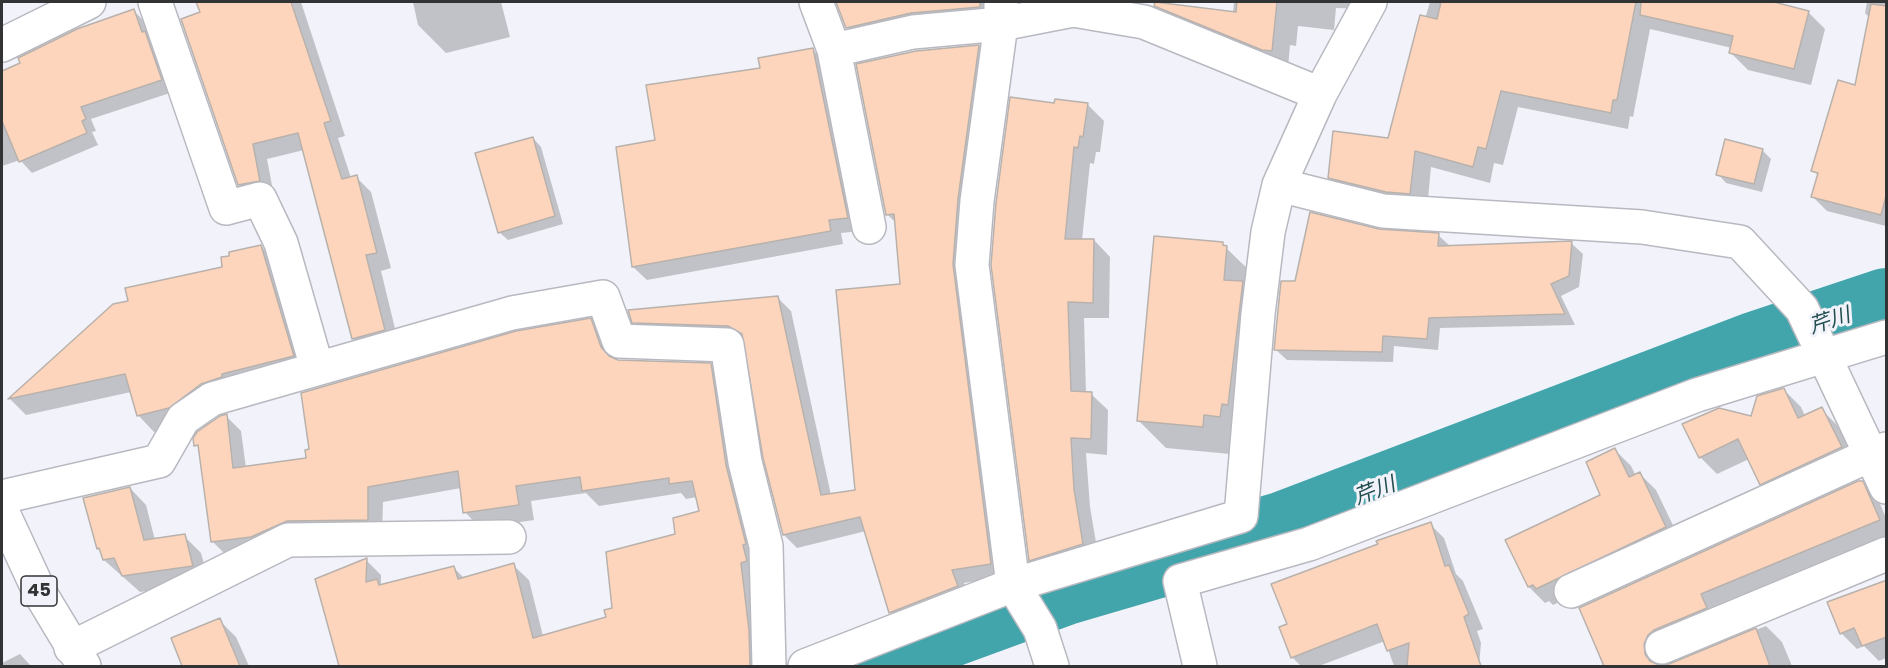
<!DOCTYPE html>
<html>
<head>
<meta charset="utf-8">
<style>
	body { margin:0 }
	#map { position:relative; width:1888px; height:668px; overflow:hidden; background:#f2f3fa; font-family:Poppins,sans-serif }
	canvas { display:block }
	.frame { position:absolute; inset:0; border:3px solid #323335; pointer-events:none }
</style>
</head>
<body>
<div id="map">
<canvas width="1888" height="668"></canvas>
<div class="frame"></div>
</div>
<script>
const g = document.querySelector('canvas').getContext('2d');
g.lineJoin = 'round';
function fill(path, color) { g.fillStyle = color; g.fill(path, 'evenodd'); }
const poly = rows => new Path2D(rows.map(r => 'M' + r).join(''));
function trace(path, color, width, dash) { g.strokeStyle = color; g.lineWidth = width; g.lineCap = dash ? 'butt' : 'round'; g.setLineDash(dash || []); g.stroke(path); }
function label(font, color, halo, rows, align = 'center') {
  g.font = font + ' Poppins,"Noto Sans JP",sans-serif'; g.lineWidth = 6; g.setLineDash([]); g.textBaseline = 'middle'; g.strokeStyle = halo; g.fillStyle = color; for (const [text, x, y, turn = 0] of rows) {
    g.save(); g.translate(x, y); g.rotate((+turn || 0) * Math.PI / 180); g.textAlign = isNaN(turn) ? turn : align; if (halo) g.strokeText(text, 0, 0); g.fillText(text, 0, 0); g.restore();
  }
}
fill(poly([
	[198,2,301,2,345,136,338,138,351,178,356,177,371,192,391,268,381,271,399,345,368,354,353,339,304,150,267,159,274,196,255,200,239,185],
	[413,2,501,2,510,37,446,53,418,25],
	[837,2,997,2,997,24,864,44,847,27],
	[1234,2,1375,2,1370,9,1336,8,1334,30,1298,26,1296,46,1290,45,1288,67,1172,22,1155,5,1233,13],
	[1430,2,1768,2,1808,12,1825,29,1811,85,1748,70,1731,53,1732,48,1650,29,1633,117,1630,116,1628,129,1518,107,1503,165,1494,163,1490,183,1431,167,1427,210,1346,194,1329,177,1389,140],
	[1867,2,1886,2,1886,226,1827,211,1813,197,1819,176,1813,171,1857,87,1870,18,1865,13],
	[133,10,145,22,173,92,91,119,96,131,92,132,98,145,32,173,20,160,2,166,2,73],
	[979,46,992,59,971,212,1004,577,964,583,970,600,904,625,891,612,866,531,797,548,784,535,745,340,647,335,634,322,777,297,791,311,831,495,856,491,902,286,897,224,887,214],
	[813,50,827,64,861,231,841,233,843,244,647,280,633,267,656,141,762,70],
	[1056,101,1088,105,1104,121,1100,152,1096,152,1094,164,1090,163,1082,240,1094,240,1110,257,1109,318,1084,318,1086,394,1091,394,1108,410,1107,455,1086,453,1090,507,1099,560,1047,576,1030,560],
	[533,138,541,147,563,224,508,240,499,232],
	[1762,150,1771,159,1762,192,1726,183,1718,174],
	[1378,231,1438,235,1450,246,1571,243,1583,254,1579,287,1561,296,1575,325,1440,328,1438,350,1394,346,1393,362,1287,360,1275,349,1297,283],
	[1222,244,1254,275,1230,454,1166,448,1138,420],
	[261,246,277,263,310,372,185,424,154,432,138,415,131,392,26,415,10,399,114,306,224,269],
	[590,320,606,335,615,360,710,365,726,380,765,666,341,666,317,580,366,560,381,575,381,585,454,568,465,579,513,565,529,580,543,636,608,618,677,535,700,512,697,497,686,499,681,493,599,506,586,493,531,501,534,520,480,528,465,512,461,488,383,502,382,535,228,557,213,542,201,450,196,445,226,416,241,431,246,468,307,459],
	[1784,390,1801,407,1805,416,1821,409,1838,426,1857,464,1778,501,1761,484,1749,459,1717,474,1700,457,1752,418],
	[1615,450,1631,466,1636,476,1640,474,1656,490,1682,544,1553,605,1549,601,1545,603,1529,587,1602,496],
	[1862,483,1878,499,1886,518,1886,539,1659,661,1660,666,1603,666,1581,609],
	[130,488,146,505,155,540,184,536,201,553,209,582,140,592,104,560,98,548],
	[1430,524,1444,538,1456,574,1463,581,1483,629,1477,631,1481,643,1479,666,1394,666,1385,641,1319,666,1301,666,1292,657,1289,625],
	[1886,581,1886,658,1879,661,1864,646,1857,649,1841,633],
	[219,620,236,637,249,666,184,666,173,639],
	[1766,626,1782,642,1792,666,1663,666],
	[20,654,31,666,2,666,2,663]
]), '#0003');
trace(poly([
	[858,666,1066,590,1284,526,1754,347,1886,303]
]), '#42a5ab', 70);
const building = poly([
	[196,2,291,2,331,121,324,123,342,179,357,175,377,253,366,255,385,330,352,339,298,133,253,144,260,181,238,185,181,19,200,12,196,2],
	[836,2,980,2,980,7,911,13,846,28,836,2],
	[1155,2,1236,12,1237,2,1277,2,1272,51,1262,50,1154,6,1155,2],
	[1441,2,1636,2,1617,100,1613,100,1611,113,1501,91,1486,149,1478,147,1473,167,1415,151,1410,194,1386,192,1328,178,1333,131,1388,138,1420,15,1437,19,1441,2],
	[1641,2,1774,2,1809,11,1794,69,1729,53,1733,36,1640,15,1641,2],
	[1871,4,1887,6,1887,192,1881,215,1811,197,1818,173,1811,171,1838,80,1855,85,1871,4],
	[134,9,142,32,145,31,162,80,81,107,86,119,82,121,87,133,19,162,2,121,2,71,20,63,18,58,77,29,134,9],
	[979,45,958,199,953,264,991,564,952,570,958,586,889,613,860,517,783,535,763,458,742,334,728,326,632,323,628,310,778,296,821,495,855,490,836,290,900,284,894,214,886,215,856,64,916,51,979,45],
	[813,48,848,218,829,220,831,231,632,267,616,147,655,140,646,85,760,68,758,58,813,48],
	[1010,97,1054,103,1055,99,1088,103,1083,137,1080,136,1078,148,1074,147,1065,239,1094,239,1093,303,1068,302,1071,391,1092,392,1091,439,1071,438,1074,489,1083,544,1029,561,991,265,996,203,1010,97],
	[533,137,555,216,498,233,475,153,533,137],
	[1725,139,1763,149,1754,184,1716,175,1725,139],
	[1310,212,1379,229,1439,233,1438,246,1572,241,1569,276,1551,284,1565,314,1429,318,1427,339,1383,336,1382,352,1274,350,1281,281,1295,281,1310,212],
	[1154,236,1223,242,1223,245,1227,246,1224,280,1243,281,1228,405,1222,404,1220,417,1204,415,1203,427,1137,421,1154,236],
	[261,245,294,356,222,374,222,377,201,384,169,408,137,416,125,374,8,399,113,304,128,301,125,288,222,267,221,257,229,256,229,252,261,245],
	[591,318,601,347,609,356,618,360,711,363,726,465,746,544,743,545,747,561,741,563,749,630,750,666,339,666,315,579,367,558,366,582,377,579,379,585,454,566,458,579,514,563,533,638,606,617,604,610,612,608,606,552,675,534,673,518,699,511,692,481,669,484,669,478,582,491,580,477,516,486,519,505,463,513,458,471,368,487,368,520,287,521,251,537,211,542,198,445,194,446,193,438,197,432,220,416,227,414,233,468,306,458,305,450,309,449,301,393,516,331,591,318],
	[1784,388,1798,418,1822,407,1842,447,1760,485,1738,439,1699,458,1682,424,1719,408,1751,416,1757,396,1784,388],
	[1615,448,1629,477,1640,472,1666,527,1536,589,1533,585,1528,587,1505,540,1600,495,1586,462,1615,448],
	[1858,481,1863,481,1880,520,1701,594,1707,608,1654,630,1648,635,1644,644,1645,654,1650,661,1659,665,1669,664,1756,628,1770,666,1604,666,1579,608,1858,481],
	[130,487,144,540,185,534,193,566,122,576,114,558,103,560,99,548,97,549,83,498,130,487],
	[1431,522,1445,566,1449,565,1469,614,1464,617,1481,666,1407,666,1409,643,1387,651,1377,624,1291,658,1279,627,1287,624,1271,584,1378,544,1376,541,1431,522],
	[1887,580,1887,637,1862,646,1854,628,1840,634,1827,602,1887,580],
	[220,618,240,666,182,666,171,638,220,618]
]);
fill(building, '#fdd5bd');
trace(building, '#b8b1ac', 1.5);
const minor = poly([
	[155,2,226,208,260,199,281,243,317,368],
	[816,2,834,50,869,227],
	[1001,2,1001,24,977,201,972,265,1013,585,1040,629,1052,666],
	[1370,2,1320,94,1279,185,1383,211,1642,227,1740,242,1802,309,1886,487],
	[2,45,89,2],
	[834,50,913,32,1001,24,1073,10,1144,22,1320,94],
	[2,497,159,461,183,419,212,399,512,313,603,297,619,341,727,345,745,462,766,546,769,666],
	[1571,591,1870,455,1886,449],
	[1662,647,1886,554],
	[71,648,288,540,509,537],
	[805,666,1013,585,1241,516,1258,314,1268,232,1279,185],
	[1200,666,1180,581,1309,544,1697,395,1886,337]
]);
const primary = poly([
	[2,511,40,593,84,666]
]);
trace(minor, '#b8b9c0', 36);
trace(primary, '#b8b9c0', 36);
trace(minor, '#fff', 33);
trace(primary, '#fff', 33);
for (const [x, y, w] of [
	[39,591,36]
]) { const box = new Path2D(); box.roundRect(x - w / 2, y - 15, w, 30, 4.5); g.fillStyle = '#f2f3fa'; g.fill(box); trace(box, '#323335', 1.5); }
label('bold 18px', '#323335', null, [
	["45",39,591]
]);
label('italic 21px', '#214d4f', '#f2f3fa', [
	["芹川",1830,322,-18],
	["芹川",1375,492,-21]
]);
</script>
</body>
</html>
